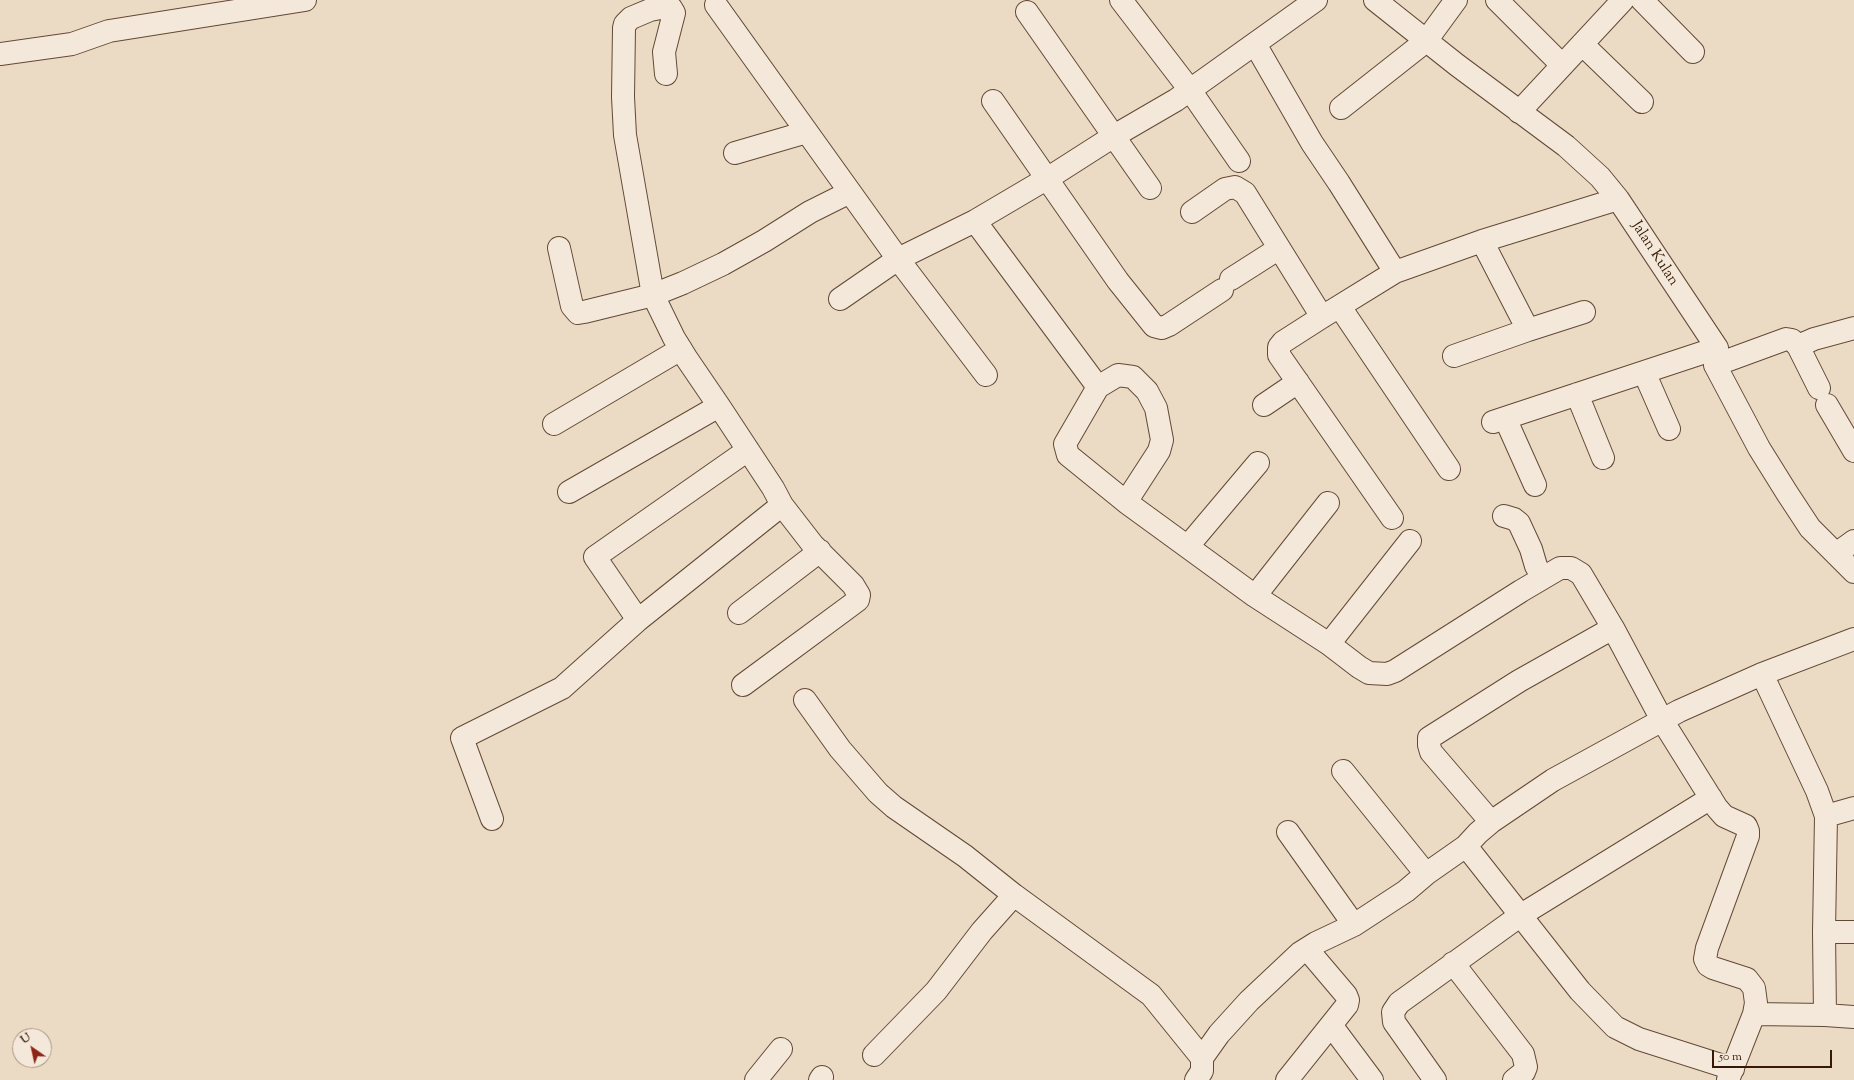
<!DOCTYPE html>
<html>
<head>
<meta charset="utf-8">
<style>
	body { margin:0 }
	#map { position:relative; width:1854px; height:1080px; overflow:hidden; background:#ecdbc4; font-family:"Sorts Mill Goudy",serif }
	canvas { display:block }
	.north { position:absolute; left:12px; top:1028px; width:40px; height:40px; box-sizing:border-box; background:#f3e8d9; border:1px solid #a79584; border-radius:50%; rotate:326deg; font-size:11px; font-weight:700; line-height:16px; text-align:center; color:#351805 }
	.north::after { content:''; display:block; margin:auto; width:14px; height:18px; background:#8f2418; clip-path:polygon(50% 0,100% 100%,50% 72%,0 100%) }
	.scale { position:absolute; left:1712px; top:1050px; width:120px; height:18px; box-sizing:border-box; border:2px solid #351805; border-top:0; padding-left:5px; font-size:12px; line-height:14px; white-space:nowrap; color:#351805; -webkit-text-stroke:3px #f3e8d9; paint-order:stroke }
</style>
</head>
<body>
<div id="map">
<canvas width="1854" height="1080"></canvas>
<div class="north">U</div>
<div class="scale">50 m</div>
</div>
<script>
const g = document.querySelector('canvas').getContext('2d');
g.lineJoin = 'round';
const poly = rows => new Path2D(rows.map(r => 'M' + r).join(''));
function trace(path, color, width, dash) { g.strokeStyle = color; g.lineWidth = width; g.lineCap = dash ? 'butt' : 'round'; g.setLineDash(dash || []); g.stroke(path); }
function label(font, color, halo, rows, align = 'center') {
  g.font = font + ' "Sorts Mill Goudy",serif'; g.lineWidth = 4; g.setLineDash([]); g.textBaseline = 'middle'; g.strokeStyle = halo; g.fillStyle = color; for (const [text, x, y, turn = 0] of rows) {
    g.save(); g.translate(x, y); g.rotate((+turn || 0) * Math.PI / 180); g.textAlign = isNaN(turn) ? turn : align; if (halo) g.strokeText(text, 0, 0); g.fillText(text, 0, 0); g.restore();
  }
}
const minor = poly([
	[1121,0,1190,90,1239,161],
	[1375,0,1457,65,1566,146,1600,177,1618,199,1717,348,1715,365,1759,448,1787,493,1810,528,1854,572],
	[1497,0,1562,65],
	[1642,0,1693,52],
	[716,5,898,259,986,375],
	[1027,12,1150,188],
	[1255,44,1312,143,1339,183,1395,272,1482,241,1618,199],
	[1582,44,1642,102],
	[0,54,72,44,109,31,305,0],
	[666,74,664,52,674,13,671,8,666,7,650,10,631,18,625,24,624,28,623,97,625,135,653,295,674,338,687,359,719,406,773,488,782,505,813,545,853,585,859,595,858,600,850,606,743,685],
	[993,101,1118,281,1154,326,1162,328,1169,325,1222,290],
	[1341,108,1426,41,1456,0],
	[1519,112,1623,0],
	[735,153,807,132],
	[1192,212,1225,189,1235,187,1245,193,1322,317],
	[975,221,1098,387],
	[1482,241,1528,330,1584,312],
	[559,248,572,306,578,313,584,312,653,295,683,283,723,264,764,241,810,212,850,192],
	[1231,279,1278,249],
	[840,299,898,259,975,221,1053,175,1114,136,1176,100,1316,0],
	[1340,307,1449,469],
	[1798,346,1814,339,1854,328],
	[1454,356,1528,330],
	[1715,365,1786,339,1792,340,1798,346,1819,388],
	[1644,372,1669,429],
	[1577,394,1603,458],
	[1264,405,1298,382],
	[1827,405,1854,451],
	[1505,418,1535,485],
	[1493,422,1717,348],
	[554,424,681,349],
	[569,492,719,406],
	[1126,502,1159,451,1162,440,1156,408,1147,391,1133,377,1118,375,1098,387,1065,444,1068,455,1126,502,1255,596,1329,644,1359,667,1369,673,1387,674,1395,671,1521,591,1560,568,1571,568,1581,574,1613,628,1662,720,1717,808,1724,816,1746,826,1748,831,1748,836,1707,948,1705,959,1708,965,1713,968,1747,979,1754,988,1756,1003,1754,1014,1728,1080],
	[1504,516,1514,519,1519,523,1531,549,1536,566,1543,578],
	[1392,518,1279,355,1279,347,1283,342,1322,317,1395,272],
	[1188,546,1258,463],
	[1836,554,1854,541],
	[1255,596,1328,503],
	[739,613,820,551],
	[638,620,595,557,748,450],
	[1329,644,1410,541],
	[1762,674,1817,791,1826,816,1854,808],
	[805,700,840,749,878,793,894,807,965,856,1014,895],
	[1343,771,1426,874],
	[492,819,462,738,562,688,638,620,782,505],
	[1491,822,1431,752,1429,745,1429,738,1519,681,1613,628],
	[1288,832,1354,925],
	[1466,846,1580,991,1615,1027,1639,1039,1733,1069],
	[1824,932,1854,932],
	[1453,963,1523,1054,1526,1067,1524,1072,1514,1080],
	[1754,1014,1825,1015,1854,1017],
	[1825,1015,1824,932,1826,816],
	[1331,1025,1372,1080],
	[874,1055,936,991,982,931,1014,895,1151,995,1202,1058],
	[756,1080,781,1049],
	[820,1080,822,1077],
	[1196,1080,1202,1071,1202,1058,1219,1034,1249,1001,1300,953,1316,943,1354,925,1406,891,1426,874,1466,846,1478,833,1491,822,1553,780,1679,711,1762,674,1854,639],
	[1287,1080,1347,1005,1348,1000,1346,995,1307,949],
	[1435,1080,1394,1022,1393,1012,1399,1003,1521,915,1711,798]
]);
trace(minor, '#634935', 24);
trace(minor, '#f3e8d9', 22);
label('15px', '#351805', '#f3e8d9', [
	["Jalan Kulan",1654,254,57]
]);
</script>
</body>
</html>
